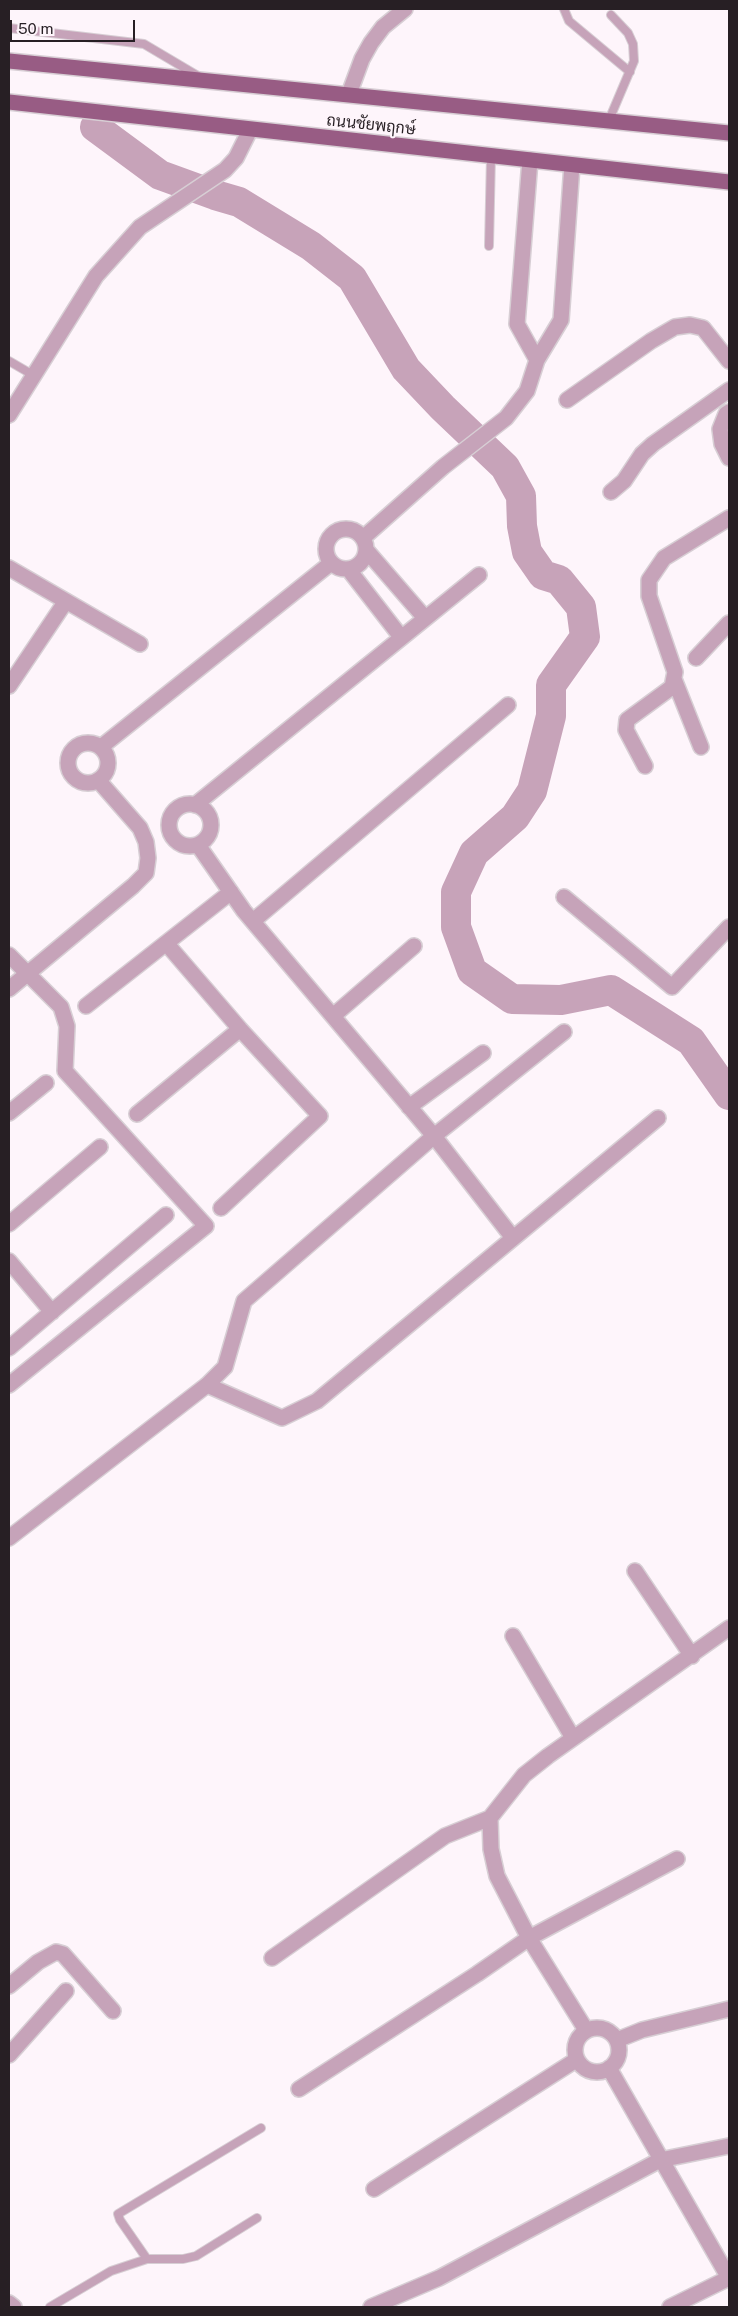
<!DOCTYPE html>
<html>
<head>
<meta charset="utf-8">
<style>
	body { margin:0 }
	#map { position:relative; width:738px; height:2316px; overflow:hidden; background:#fef5fb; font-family:"Public Sans",sans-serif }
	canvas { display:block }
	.frame { position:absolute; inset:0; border:10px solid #271f24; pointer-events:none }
	.scale { position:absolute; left:10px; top:20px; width:125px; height:22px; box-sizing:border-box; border:2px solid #271f24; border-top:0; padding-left:6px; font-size:15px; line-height:18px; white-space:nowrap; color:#271f24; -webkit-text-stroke:4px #fef5fb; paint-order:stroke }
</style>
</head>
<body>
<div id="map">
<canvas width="738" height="2316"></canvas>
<div class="frame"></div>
<div class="scale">50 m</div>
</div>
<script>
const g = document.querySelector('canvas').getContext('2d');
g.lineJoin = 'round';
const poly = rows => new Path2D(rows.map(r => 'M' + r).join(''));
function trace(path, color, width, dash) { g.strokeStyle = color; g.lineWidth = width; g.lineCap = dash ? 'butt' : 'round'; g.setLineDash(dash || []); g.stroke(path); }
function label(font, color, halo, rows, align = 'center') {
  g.font = font + ' "Public Sans",Sarabun,sans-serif'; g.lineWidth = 4; g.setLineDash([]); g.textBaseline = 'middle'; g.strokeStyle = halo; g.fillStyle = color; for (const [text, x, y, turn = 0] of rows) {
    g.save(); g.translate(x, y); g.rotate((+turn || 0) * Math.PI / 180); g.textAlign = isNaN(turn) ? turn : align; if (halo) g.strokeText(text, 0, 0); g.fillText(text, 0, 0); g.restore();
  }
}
trace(poly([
	[95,127,160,175,215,195,239,202,311,246,352,278,406,369,443,408,505,467,521,496,522,526,527,552,543,575,559,580,581,607,585,637,551,685,551,716,532,791,515,817,474,853,456,892,456,927,472,971,512,999,561,1000,611,990,691,1041,729,1095]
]), '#c7a3b9', 30);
const lane = poly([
	[564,9,569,21,630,72],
	[9,28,144,44,198,76],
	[609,120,634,61,633,44,628,33,611,15],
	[489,246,491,156],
	[9,361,33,375],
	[147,2259,120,2220,118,2214,261,2128],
	[50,2307,111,2271,147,2259,183,2259,196,2256,257,2218]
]);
const street = poly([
	[349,94,362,59,371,43,383,27,405,9],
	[530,160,517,324,537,360,561,320,572,165],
	[567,400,651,341,675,327,690,325,703,328,729,361],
	[729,412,726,414,720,429,722,444,729,458],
	[9,415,96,276,140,227,225,170,236,158,250,130],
	[611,492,624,481,642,454,653,444,729,390],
	'326 549a20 20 0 1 1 40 0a20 20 0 1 1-40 0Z',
	[363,538,443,467,506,418,527,391,537,360],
	[367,551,425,618],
	[9,568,140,644],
	[349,570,401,637],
	[696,658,729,623],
	[674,679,701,747],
	[9,686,66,601],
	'68 763a20 20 0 1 1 40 0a20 20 0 1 1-40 0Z',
	[101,747,331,563],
	[645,766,626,730,627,720,672,687,675,672,649,596,649,580,664,558,729,518],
	'169 825a21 21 0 1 1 42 0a21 21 0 1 1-42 0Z',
	[195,805,479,575],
	[198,845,244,911,434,1136,513,1238],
	[564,897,672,987,729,927],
	[253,921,508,705],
	[166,943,240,1029,320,1116,221,1208],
	[9,955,61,1007,67,1026,65,1071,206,1226,9,1385],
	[9,989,133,886,146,873,148,858,146,842,140,828,98,780],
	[86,1006,231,892],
	[333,1016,414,946],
	[409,1107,483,1053],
	[9,1113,46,1083],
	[137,1114,240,1029],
	[9,1224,100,1147],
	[9,1261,52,1312],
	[9,1348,166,1215],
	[207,1385,282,1418,317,1401,658,1118],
	[9,1538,207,1385,225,1367,244,1301,434,1136,564,1032],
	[635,1571,692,1656],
	[513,1636,573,1738],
	[272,1958,445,1836,490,1818],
	[9,1986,38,1962,56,1952,63,1954,113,2011],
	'575 2050a22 22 0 1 1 44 0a22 22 0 1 1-44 0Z',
	[586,2030,529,1938,497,1876,491,1849,490,1818,524,1775,548,1756,729,1628],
	[617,2040,642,2030,729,2009],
	[9,2055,66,1991],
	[609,2068,729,2278],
	[299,2089,477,1974,529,1938,677,1859],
	[374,2189,576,2060],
	[9,2303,14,2307],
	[371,2307,439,2278,660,2160,729,2146],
	[670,2307,729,2278]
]);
const primary = poly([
	[9,61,729,133],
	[9,102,729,182]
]);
trace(lane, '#d7ced4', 10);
trace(street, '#d7ced4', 18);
trace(primary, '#d7ced4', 18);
trace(lane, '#c6a3b9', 8);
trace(street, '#c6a3b9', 15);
trace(primary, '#985c84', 15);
label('16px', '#271f24', '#fef5fb', [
	["ถนนชัยพฤกษ์",371,125,6]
]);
</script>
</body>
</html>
